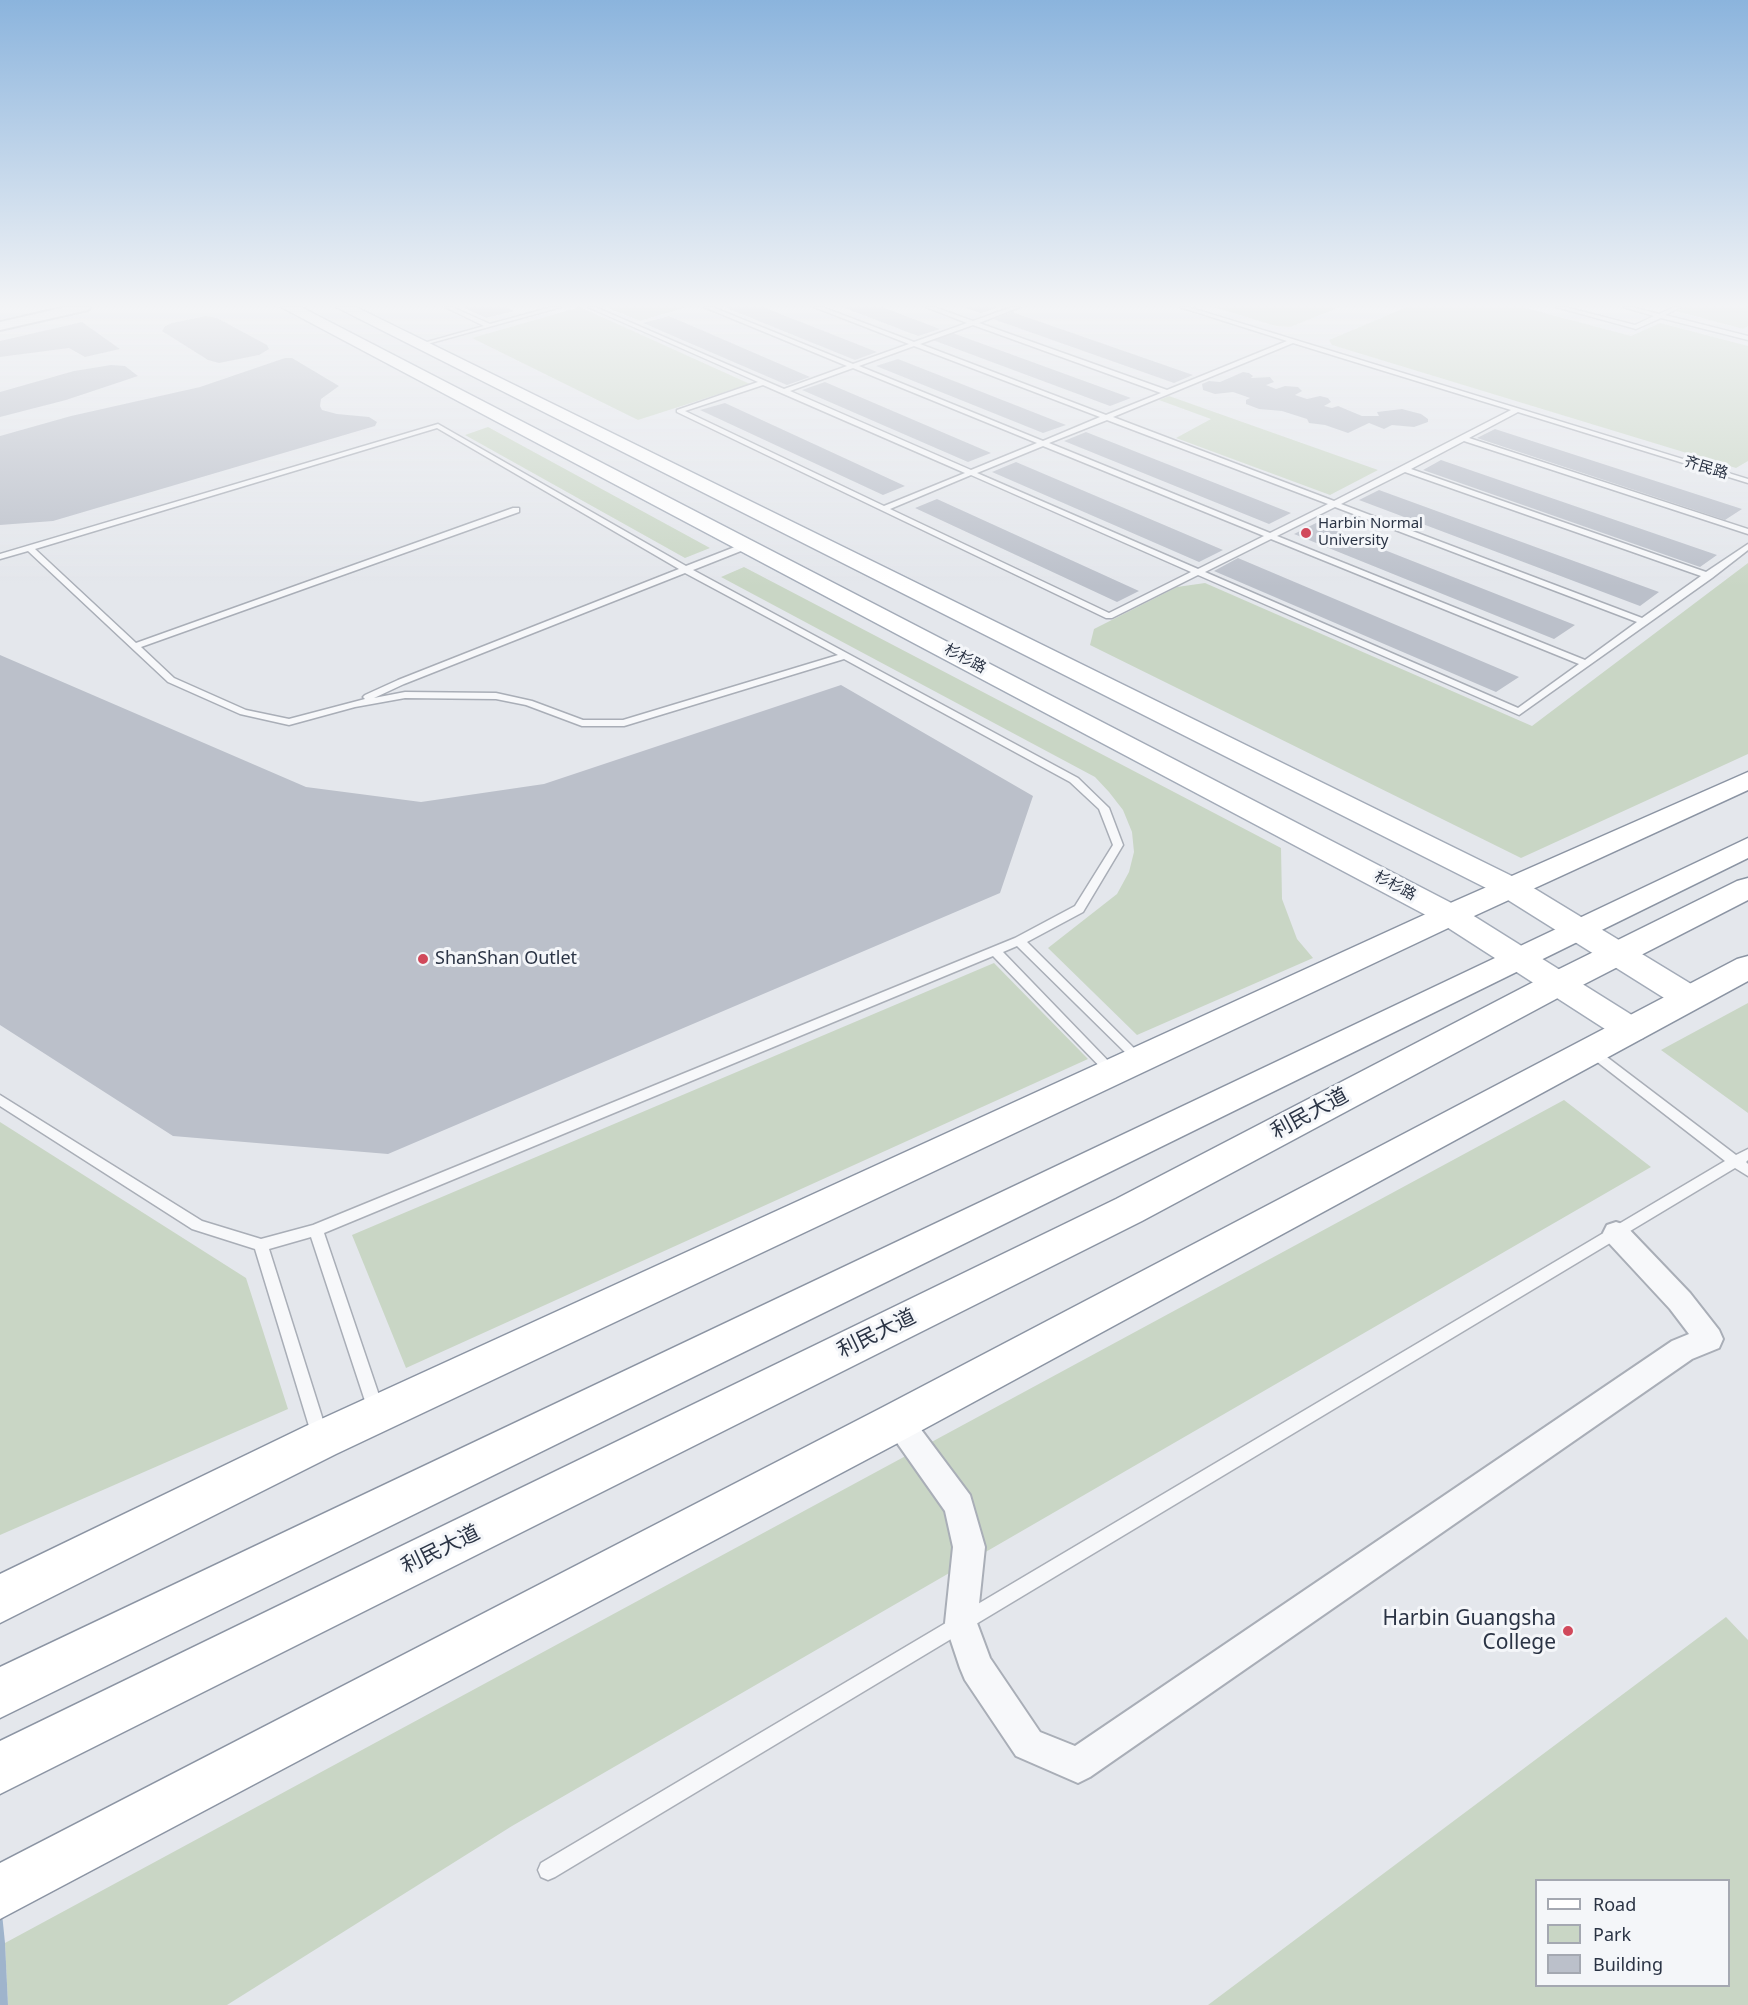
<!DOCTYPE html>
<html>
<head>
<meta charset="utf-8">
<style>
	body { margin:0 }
	#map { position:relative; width:1748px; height:2005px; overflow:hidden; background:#e4e7ec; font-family:"Noto Sans",sans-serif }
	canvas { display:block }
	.legend { position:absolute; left:1535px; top:1879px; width:195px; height:108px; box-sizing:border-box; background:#f4f6f9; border:2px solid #a4a8b1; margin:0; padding:8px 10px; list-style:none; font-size:18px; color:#2b3445 }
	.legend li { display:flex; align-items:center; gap:12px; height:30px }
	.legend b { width:30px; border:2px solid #a4a8b1 }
</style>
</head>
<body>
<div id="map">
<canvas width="1748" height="2005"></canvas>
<ul class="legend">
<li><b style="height:8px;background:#fff"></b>Road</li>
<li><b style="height:16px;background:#c9d6c5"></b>Park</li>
<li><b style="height:16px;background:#bbc0ca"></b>Building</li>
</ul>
</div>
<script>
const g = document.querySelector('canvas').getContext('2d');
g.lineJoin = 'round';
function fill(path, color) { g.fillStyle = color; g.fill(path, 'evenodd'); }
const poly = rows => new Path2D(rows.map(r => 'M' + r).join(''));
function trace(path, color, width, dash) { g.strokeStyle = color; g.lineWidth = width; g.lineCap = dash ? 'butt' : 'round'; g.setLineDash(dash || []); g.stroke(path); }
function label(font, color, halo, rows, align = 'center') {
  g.font = font + ' "Noto Sans","Noto Sans SC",sans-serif'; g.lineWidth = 6; g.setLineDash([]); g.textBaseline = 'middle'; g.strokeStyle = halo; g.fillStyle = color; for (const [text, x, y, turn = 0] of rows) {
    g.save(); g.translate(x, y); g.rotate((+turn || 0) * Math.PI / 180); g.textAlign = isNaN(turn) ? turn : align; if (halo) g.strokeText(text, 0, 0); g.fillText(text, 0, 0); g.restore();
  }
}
fill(poly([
	[580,307,750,384,638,420,472,338],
	[606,307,686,307,640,321],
	[1213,307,1340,307,1290,327,1276,326],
	[1407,307,1522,307,1631,336,1660,323,1748,346,1748,461,1736,468,1332,345,1329,340],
	[1686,307,1748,307,1748,326,1743,329,1676,311],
	[1169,396,1378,470,1330,495,1176,438,1211,419,1159,400],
	[488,427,710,548,685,558,465,435],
	[1748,563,1748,754,1521,858,1090,645,1094,629,1177,587,1205,583,1532,726],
	[744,567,1281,848,1282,899,1297,939,1313,958,1137,1035,1048,948,1117,894,1129,872,1134,852,1132,832,1123,810,1109,792,1095,777,721,577],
	[994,963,1088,1059,406,1368,352,1235],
	[1748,1003,1748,1113,1661,1050],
	[1564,1100,1651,1167,512,1826,227,2005,8,2005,5,1943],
	[0,1122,246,1278,288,1409,0,1535],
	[1726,1617,1748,1640,1748,2005,1208,2005],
	[1536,1880,1728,1880,1728,1986,1536,1986]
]), '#c9d6c5');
fill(poly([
	[0,1894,5,1943,8,2005,0,2005]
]), '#9fb4cc');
fill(poly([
	[462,307,506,307,514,311,486,318],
	[724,307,763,307,877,352,855,360],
	[842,307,882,307,940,329,918,336],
	[964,307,998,307,981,313],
	[1012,312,1193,375,1174,383,993,319],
	[206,316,217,318,267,345,269,349,259,355,219,363,208,360,162,331,165,326,172,323],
	[669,316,810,377,787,385,643,323],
	[82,322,120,349,85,357,69,348,0,357,0,341],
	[950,332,1131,398,1110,406,930,339],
	[285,358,292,358,339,386,321,399,320,406,322,410,337,414,369,417,377,422,375,426,53,521,0,525,0,436,71,416,200,387],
	[898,359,1066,425,1043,433,876,366],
	[111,365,125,366,138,376,66,400,0,417,0,392,74,371],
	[1243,372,1249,373,1253,376,1251,378,1270,377,1274,382,1266,385,1276,389,1285,386,1298,387,1302,391,1295,395,1307,399,1320,396,1328,398,1331,402,1324,406,1332,408,1338,406,1362,416,1379,416,1377,412,1402,409,1421,414,1428,419,1428,422,1414,427,1392,425,1384,429,1369,423,1348,433,1325,425,1309,423,1307,419,1282,411,1259,409,1246,404,1246,400,1250,398,1233,392,1215,394,1203,390,1202,384,1209,381,1220,382],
	[825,382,991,453,968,462,802,390],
	[725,403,905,486,883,495,700,410],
	[1495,429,1742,509,1725,520,1477,438],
	[1086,432,1291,513,1269,524,1064,441],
	[1441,460,1717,555,1700,567,1423,470],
	[1016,462,1223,550,1199,562,992,472],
	[1379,490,1659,592,1640,606,1359,500],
	[937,499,1139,591,1117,602,915,508],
	[1316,523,1575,625,1554,639,1294,534],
	[1238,558,1519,677,1496,692,1214,571],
	[0,655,306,787,421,802,544,784,841,685,1033,796,1000,893,388,1154,173,1136,0,1025]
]), '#bbc0ca');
const service = poly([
	[445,307,452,307,490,324,552,307,561,307,420,346,420,344,484,326,445,307],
	[588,307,595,307,784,389,847,366,704,307,712,307,853,364,909,344,814,307,822,307,914,342,967,323,926,307,934,307,973,321,1012,307,1020,307,979,323,1167,390,1287,341,1180,307,1188,307,1748,479,1748,483,1518,412,1469,438,1748,529,1748,534,1464,441,1411,469,1706,572,1748,544,1748,550,1712,578,1519,715,1198,575,1112,618,1106,618,677,412,677,410,758,382,588,307],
	[973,325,1161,393,1106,415,920,344,973,325],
	[1293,343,1511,410,1334,501,1113,417,1293,343],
	[914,346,1100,417,1043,441,859,366,914,346],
	[853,368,1037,443,971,470,790,391,853,368],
	[763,385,965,473,884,506,685,411,763,385],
	[1107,420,1328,504,1270,533,1049,443,1107,420],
	[1043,446,1264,536,1198,569,977,473,1043,446],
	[1405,472,1701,576,1642,618,1341,504,1405,472],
	[971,475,1191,572,1109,613,890,509,971,475],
	[1335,507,1637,622,1585,660,1277,536,1335,507],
	[1271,539,1579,664,1518,708,1205,572,1271,539],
	[1556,307,1565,307,1635,325,1654,316,1623,307,1632,307,1659,314,1674,307,1681,307,1665,315,1748,336,1748,340,1661,318,1636,329,1556,307],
	[438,424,686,566,745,543,751,543,751,547,693,570,1078,778,1109,808,1123,845,1083,912,1027,942,1145,1059,1143,1062,1135,1062,1017,946,1003,952,1116,1069,1118,1072,1116,1075,1108,1075,993,956,324,1233,384,1410,382,1415,376,1417,370,1415,368,1410,311,1237,269,1249,328,1436,326,1441,320,1443,314,1441,312,1436,255,1249,192,1229,0,1106,0,1095,202,1221,261,1239,313,1225,1015,938,1075,906,1113,845,1099,809,1070,782,844,659,624,726,582,726,526,705,496,699,405,698,355,707,289,725,240,714,168,682,28,551,0,559,0,554,438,424],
	[437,428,679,569,398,680,365,695,363,697,365,699,289,719,246,710,174,678,141,647,519,512,519,508,513,508,136,643,35,549,437,428],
	[685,573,838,655,623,720,583,720,532,701,496,693,405,692,374,698,404,684,685,573],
	[1591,1047,1595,1048,1736,1155,1748,1149,1748,1160,1746,1162,1748,1164,1748,1176,1735,1168,555,1877,548,1880,541,1877,538,1870,541,1863,1725,1161,1587,1054,1585,1051,1587,1048,1591,1047]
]);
const minor = poly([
	[1616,1222,1625,1225,1690,1293,1719,1330,1723,1339,1719,1348,1692,1359,1090,1777,1078,1783,1016,1756,965,1680,960,1668,945,1623,953,1547,945,1511,888,1430,883,1421,888,1412,898,1408,908,1412,970,1495,985,1547,977,1623,990,1658,1040,1732,1075,1746,1672,1341,1689,1334,1670,1309,1607,1241,1603,1233,1607,1225,1616,1222]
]);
const tertiary = poly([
	[66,307,90,307,88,310,0,330,0,322,66,307]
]);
const primary = poly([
	[281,307,301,307,1461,908,1643,1022,1648,1030,1643,1038,1631,1042,1619,1038,1439,922,281,307],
	[336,307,356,307,1522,881,1701,990,1705,998,1701,1006,1689,1009,1677,1006,1500,895,336,307]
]);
const trunk = poly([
	[1748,772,1748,790,1461,922,336,1454,0,1623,0,1574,306,1426,1439,908,1748,772],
	[1748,838,1748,858,0,1718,0,1667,1748,838],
	[1748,878,1748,900,1569,992,1142,1221,0,1794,0,1741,1116,1199,1545,976,1737,881,1748,878],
	[1748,956,1748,981,913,1435,0,1919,0,1863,883,1407,1737,959,1748,956]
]);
trace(service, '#a9aeb7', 3);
trace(minor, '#a9aeb7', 4);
trace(tertiary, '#a9aeb7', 4);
trace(primary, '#a3abb8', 3);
trace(trunk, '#8b94a3', 3);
fill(service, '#f7f8fa');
fill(minor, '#f7f8fa');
fill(tertiary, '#f7f8fa');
fill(primary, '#fff');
fill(trunk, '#fff');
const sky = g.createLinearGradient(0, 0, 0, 587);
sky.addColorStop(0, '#8bb4dd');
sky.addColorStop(0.52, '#f3f4f6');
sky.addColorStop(1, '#f3f4f600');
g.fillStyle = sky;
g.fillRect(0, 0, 1748, 587);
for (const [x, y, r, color] of [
	[1306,533,6,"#d1495b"],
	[423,959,6,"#d1495b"],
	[1568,1631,6,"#d1495b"]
]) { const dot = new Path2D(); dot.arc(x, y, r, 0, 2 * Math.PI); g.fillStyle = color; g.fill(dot); trace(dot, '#f4f6f9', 2); }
label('15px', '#2b3445', '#f4f6f9', [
	["齐民路",1706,468,17],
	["杉杉路",965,659,28],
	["杉杉路",1395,886,28]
]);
label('15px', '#2b3445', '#f4f6f9', [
	["Harbin Normal",1318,524],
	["University",1318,541]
], 'left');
label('18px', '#2b3445', '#f4f6f9', [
	["ShanShan Outlet",435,959]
], 'left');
label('21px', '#2b3445', '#f4f6f9', [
	["利民大道",1310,1114,-28],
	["利民大道",877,1334,-26],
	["利民大道",441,1550,-26]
]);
label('21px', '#2b3445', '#f4f6f9', [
	["Harbin Guangsha",1556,1619],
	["College",1556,1643]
], 'right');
</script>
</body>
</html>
